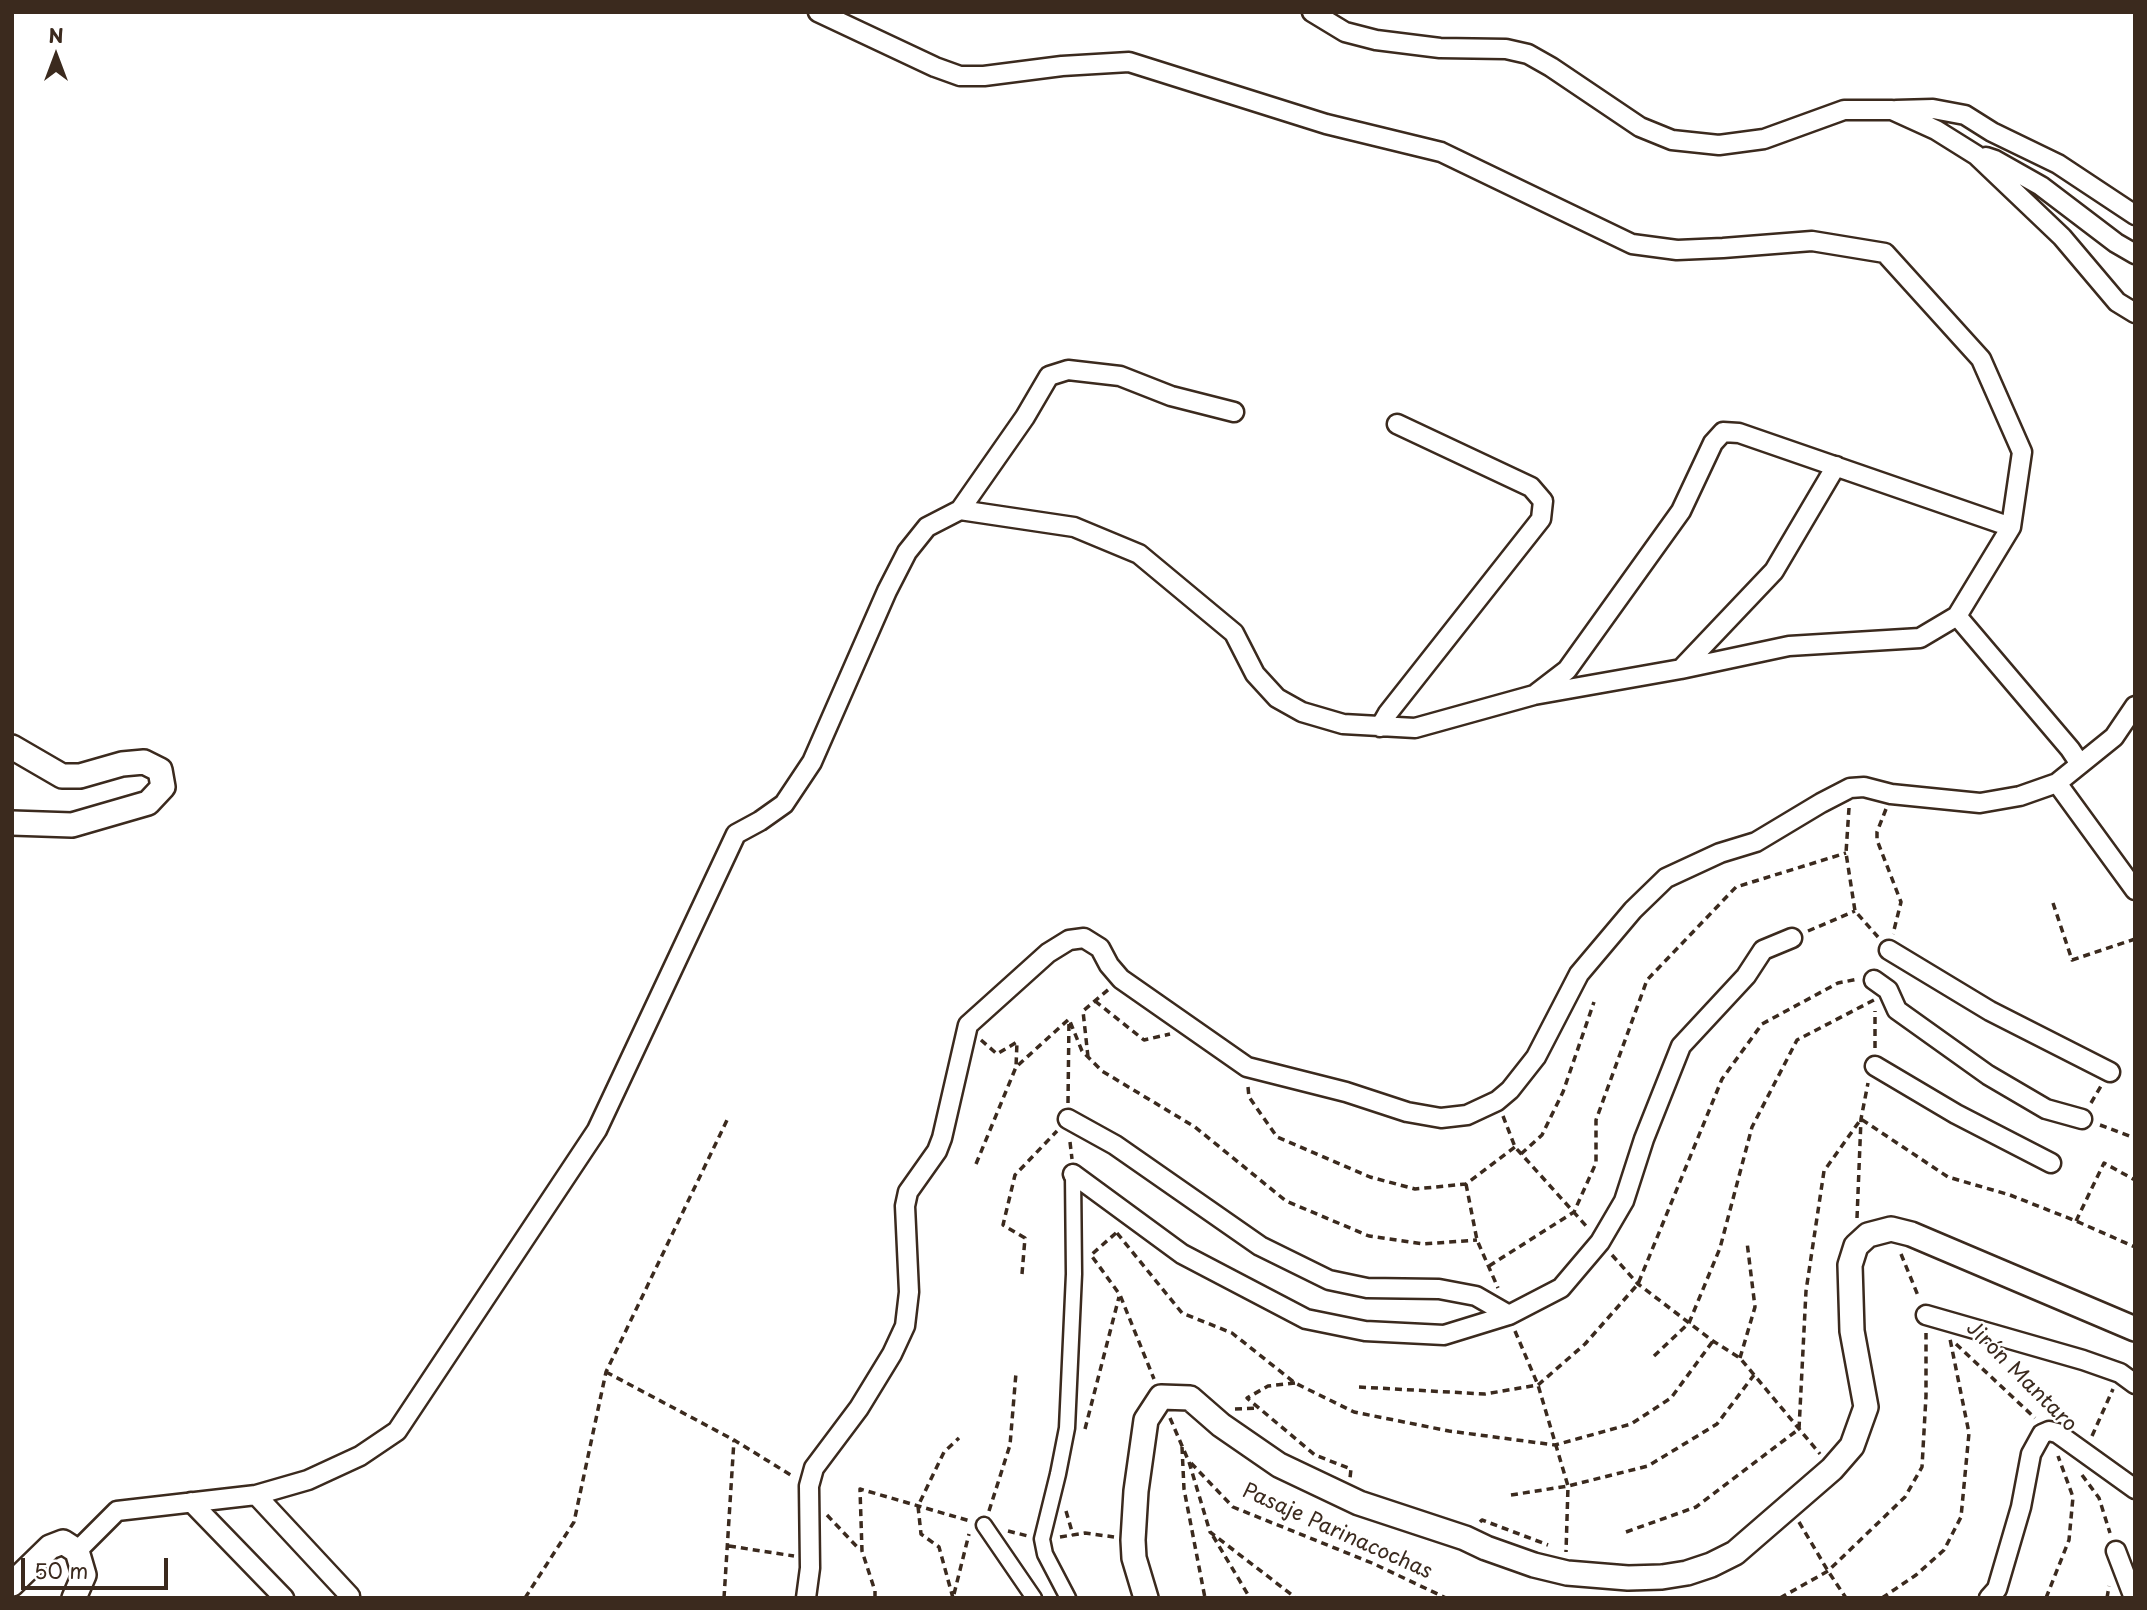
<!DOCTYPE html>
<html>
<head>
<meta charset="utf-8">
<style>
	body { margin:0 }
	#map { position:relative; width:2147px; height:1610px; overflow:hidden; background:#fff; font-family:"Playpen Sans",sans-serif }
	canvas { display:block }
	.frame { position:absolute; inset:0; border:14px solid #3b2a1e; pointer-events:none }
	.north { position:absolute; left:21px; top:21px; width:70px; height:70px; -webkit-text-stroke:5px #fff; paint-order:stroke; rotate:0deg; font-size:19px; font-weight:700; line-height:28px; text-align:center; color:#3b2a1e }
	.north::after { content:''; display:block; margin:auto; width:24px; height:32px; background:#3b2a1e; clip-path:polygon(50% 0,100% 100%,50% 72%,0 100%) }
	.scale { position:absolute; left:21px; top:1558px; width:147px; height:32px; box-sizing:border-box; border:4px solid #3b2a1e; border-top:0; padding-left:9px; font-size:21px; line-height:24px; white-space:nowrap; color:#3b2a1e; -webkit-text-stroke:5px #fff; paint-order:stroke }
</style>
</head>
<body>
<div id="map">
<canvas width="2147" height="1610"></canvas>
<div class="frame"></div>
<div class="north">N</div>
<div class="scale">50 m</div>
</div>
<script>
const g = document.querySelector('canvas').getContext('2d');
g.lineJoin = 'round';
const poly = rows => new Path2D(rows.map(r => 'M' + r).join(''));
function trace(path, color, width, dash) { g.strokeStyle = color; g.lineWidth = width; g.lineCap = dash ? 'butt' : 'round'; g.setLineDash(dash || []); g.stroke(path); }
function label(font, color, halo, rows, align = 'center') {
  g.font = font + ' "Playpen Sans",sans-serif'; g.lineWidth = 5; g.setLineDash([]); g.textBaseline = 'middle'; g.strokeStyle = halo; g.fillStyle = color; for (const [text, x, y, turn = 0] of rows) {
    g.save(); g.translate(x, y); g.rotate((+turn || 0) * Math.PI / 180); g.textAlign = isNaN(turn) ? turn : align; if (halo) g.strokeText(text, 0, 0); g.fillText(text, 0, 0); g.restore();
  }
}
const pedestrian = poly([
	[984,1525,1034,1598],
	[1068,1598,1045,1554,1042,1539,1058,1474,1067,1428,1074,1274,1073,1174]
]);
const minor = poly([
	[1312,12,1345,32,1376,40,1440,48,1506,49,1528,54,1551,67,1640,127,1672,140,1719,145,1764,139,1844,110,1892,110,1936,130,1976,155,2062,237,2117,302,2135,313],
	[1896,110,1933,109,1965,115,1992,132,2058,164,2135,215],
	[1986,157,1995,160,2041,186,2116,243,2135,254],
	[960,510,1025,417,1049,376,1068,370,1120,376,1171,396,1234,412],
	[1957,616,2070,749,2080,764],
	[1681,669,1774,571,1836,466],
	[1537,693,1567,670,1681,511,1713,443,1723,432,1739,433,2011,527],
	[1380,727,1388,713,1541,519,1543,501,1531,487,1397,424],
	[2057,783,2135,890],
	[1889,950,1990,1011,2110,1072],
	[1874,980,1888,990,1897,1010,1988,1075,2046,1109,2082,1119],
	[1875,1066,1956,1114,2051,1163],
	[1068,1119,1115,1145,1260,1246,1329,1280,1367,1288,1439,1289,1476,1296,1509,1315],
	[1073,1174,1182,1254,1306,1319,1365,1331,1444,1335,1509,1315,1561,1288,1600,1242,1624,1201,1644,1139,1681,1046,1746,976,1763,950,1792,938],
	[1926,1315,2083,1360,2120,1373,2135,1384],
	[256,1495,350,1596],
	[191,1502,284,1598],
	[77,1551,117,1511,256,1495,308,1480,360,1456,397,1431,597,1130,736,834,760,821,784,804,812,762,887,591,907,552,927,527,960,510,1074,527,1139,554,1234,633,1255,674,1277,698,1302,712,1343,724,1415,728,1534,695,1681,669,1789,646,1920,638,1957,616,2011,527,2022,452,1981,359,1885,253,1812,241,1723,248,1677,250,1632,244,1441,152,1326,124,1129,62,1062,66,984,76,960,76,935,67,818,12],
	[2116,1551,2134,1598],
	[806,1598,810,1568,809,1486,814,1468,859,1408,892,1354,905,1326,909,1292,905,1206,908,1192,937,1151,942,1138,968,1025,1048,953,1069,940,1084,938,1100,948,1109,965,1121,979,1247,1067,1346,1092,1407,1112,1441,1118,1467,1115,1497,1101,1510,1090,1536,1057,1579,974,1633,910,1666,878,1720,853,1756,842,1821,803,1850,788,1864,787,1891,794,1980,803,2020,796,2057,783,2114,737,2135,706],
	[1989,1598,1997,1589,2021,1507,2031,1454,2042,1434,2049,1431,2057,1433,2135,1489]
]);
const tertiary = poly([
	[12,747,62,776,80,776,122,764,144,762,160,770,163,787,148,803,72,825,12,823],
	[12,1584,50,1547,63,1542,77,1551,84,1575,74,1598],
	[1146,1598,1134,1558,1133,1540,1136,1491,1146,1420,1161,1397,1190,1398,1221,1425,1279,1465,1359,1503,1465,1538,1486,1548,1534,1565,1567,1573,1628,1578,1662,1577,1687,1573,1711,1565,1735,1553,1832,1469,1852,1446,1866,1407,1852,1331,1850,1265,1856,1246,1868,1235,1891,1229,1911,1234,2135,1329]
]);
trace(pedestrian, '#3b2a1e', 19);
trace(minor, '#3b2a1e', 23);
trace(tertiary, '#3b2a1e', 28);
trace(poly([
	[1849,808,1846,853,1855,911,1878,937],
	[1886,809,1877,832,1877,840,1901,902,1893,934],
	[2053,903,2072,960,2135,939],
	[1808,931,1855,911],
	[1095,1001,1144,1040,1170,1034],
	[981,1040,997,1054,1017,1042,1016,1067],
	[1875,1048,1875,1011],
	[1088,1057,1083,1011,1109,989],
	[1248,1087,1249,1097,1277,1137,1370,1177,1415,1189,1466,1184,1515,1147],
	[1068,1103,1069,1019],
	[2091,1103,2101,1086],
	[1503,1116,1515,1147,1588,1228],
	[2100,1125,2135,1138],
	[1070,1142,1072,1159],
	[1521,1154,1542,1135,1563,1092,1594,1002],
	[976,1164,1016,1067,1069,1019,1082,1051,1102,1071,1195,1127,1286,1201,1369,1236,1423,1244,1477,1240],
	[1466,1184,1477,1240,1498,1288],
	[1857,1218,1861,1119,1868,1083],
	[2076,1221,2104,1163,2135,1180],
	[1116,1233,1091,1255,1120,1295,1154,1379],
	[1117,1233,1182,1313,1232,1333,1295,1383,1354,1412,1449,1431,1555,1445,1631,1424,1671,1398,1713,1341],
	[1901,1254,1919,1298],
	[1612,1255,1638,1284,1713,1341,1740,1358,1820,1454],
	[1489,1266,1574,1212,1596,1163,1596,1120,1647,980,1736,887,1846,853],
	[1022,1274,1025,1238,1003,1225,1015,1175,1057,1131],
	[1515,1331,1538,1385,1568,1486,1566,1552],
	[1956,1344,2035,1418],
	[1654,1356,1689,1323,1720,1248,1752,1127,1797,1040,1874,1000],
	[1740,1358,1755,1307,1747,1242],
	[606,1372,734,1440,794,1477],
	[1295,1383,1268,1386,1247,1398,1315,1455,1351,1469,1350,1478],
	[1359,1387,1485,1394,1538,1385,1585,1344,1638,1284,1722,1079,1762,1024,1838,983,1858,979],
	[1235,1409,1258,1408],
	[1170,1418,1189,1462,1210,1532,1296,1598],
	[1085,1429,1119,1297],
	[2092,1436,2113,1389],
	[1182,1447,1184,1489,1205,1598],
	[1191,1463,1233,1507,1372,1563,1446,1598],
	[2082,1475,2099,1498,2110,1533],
	[1511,1495,1568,1486,1648,1466,1717,1424,1754,1375],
	[989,1511,1010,1445,1016,1373],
	[1066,1511,1073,1535],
	[827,1515,860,1550],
	[1480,1522,1482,1520,1548,1545],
	[1799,1522,1828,1571,1846,1598],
	[1008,1531,1028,1536],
	[1626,1532,1696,1507,1799,1429,1806,1291,1824,1171,1861,1119,1948,1177,2010,1195,2076,1221,2135,1247],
	[1213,1536,1250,1598],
	[1060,1537,1085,1533,1114,1537],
	[729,1546,794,1556],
	[954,1594,969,1534],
	[525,1598,574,1522,606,1372,729,1116],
	[724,1598,734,1440],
	[875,1598,875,1591,862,1551,860,1489,970,1521],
	[953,1598,939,1547,921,1534,918,1506,944,1452,959,1438],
	[1780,1598,1828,1571,1905,1497,1922,1467,1926,1396,1926,1333],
	[1882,1598,1916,1575,1944,1550,1961,1517,1969,1433,1950,1339],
	[2046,1598,2069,1540,2073,1497,2058,1456],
	[2107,1598,2109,1586]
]), '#3b2a1e', 3.5, [7, 5]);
trace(pedestrian, '#fff', 14);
trace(minor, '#fff', 18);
trace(tertiary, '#fff', 23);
label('21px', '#3b2a1e', '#fff', [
	["Jirón Mantaro",2021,1377,45],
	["Pasaje Parinacochas",1337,1532,24]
]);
</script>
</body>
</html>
